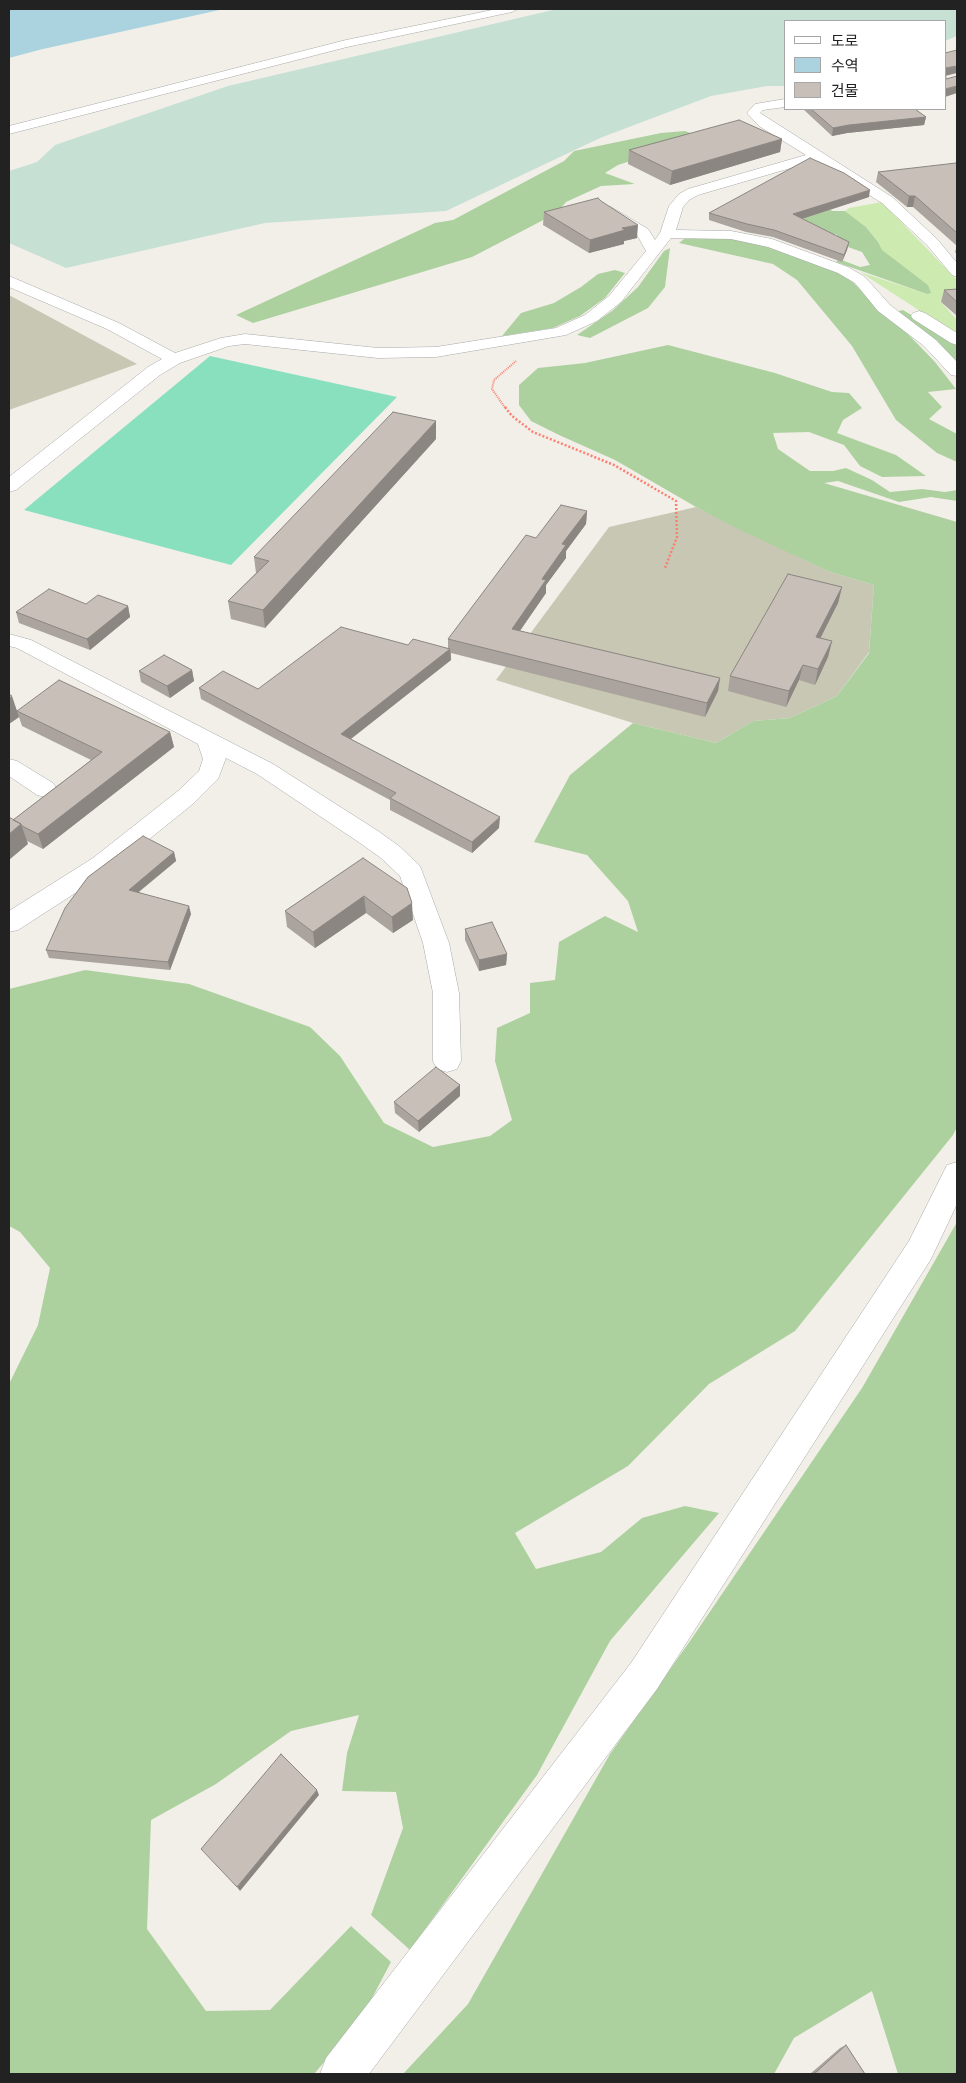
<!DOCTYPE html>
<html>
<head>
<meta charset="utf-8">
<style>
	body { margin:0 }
	#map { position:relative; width:966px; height:2083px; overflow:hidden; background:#f2efe9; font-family:Montserrat,"Noto Sans KR",sans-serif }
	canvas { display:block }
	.frame { position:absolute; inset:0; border:10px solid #222; pointer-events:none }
	.legend { position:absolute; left:784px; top:20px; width:162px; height:90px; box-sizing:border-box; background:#fff; border:1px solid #a7a7a7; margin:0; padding:6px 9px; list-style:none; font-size:15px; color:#222 }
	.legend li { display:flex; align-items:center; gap:10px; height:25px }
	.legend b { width:25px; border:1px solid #a7a7a7 }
</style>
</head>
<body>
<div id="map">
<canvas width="966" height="2083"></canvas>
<div class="frame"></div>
<ul class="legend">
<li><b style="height:6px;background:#fff"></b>도로</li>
<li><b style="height:14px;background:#aad3df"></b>수역</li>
<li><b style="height:14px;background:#c7bfb8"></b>건물</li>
</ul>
</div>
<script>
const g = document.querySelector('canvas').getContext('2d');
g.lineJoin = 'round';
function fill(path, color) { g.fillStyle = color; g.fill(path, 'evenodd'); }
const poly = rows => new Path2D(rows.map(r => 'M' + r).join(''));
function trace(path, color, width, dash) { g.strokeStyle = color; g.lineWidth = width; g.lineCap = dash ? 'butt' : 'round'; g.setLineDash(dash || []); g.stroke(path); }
fill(poly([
	[9,295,137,364,9,410],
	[696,507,830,572,874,585,869,652,837,696,790,718,753,721,716,743,633,723,496,680,609,527]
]), '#c7c7b4');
fill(poly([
	[882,202,957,280,957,298,940,301,957,320,957,335,860,272,927,294,928,285,881,250,878,242,866,227,845,211,849,208]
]), '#cdebb0');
fill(poly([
	[685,131,696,135,699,139,618,165,605,173,635,184,601,186,566,202,557,213,472,257,253,323,236,315,435,223,453,220,564,161,574,151,661,133],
	[819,206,833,211,845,211,866,227,878,242,882,250,928,285,931,293,927,294,836,262,839,259,860,267,870,265,862,252,845,246,836,234,830,237,802,223,806,211],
	[701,237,729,237,771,245,844,274,908,334,935,362,956,389,928,392,942,407,929,419,957,434,957,462,937,453,896,420,852,346,797,280,773,264,679,243,684,239],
	[670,248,665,287,648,308,590,338,577,335,612,311,638,287,664,251],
	[615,270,625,273,605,298,580,316,553,328,502,336,521,313,554,303,581,287,598,274],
	[903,310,957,343,957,364,938,345,894,312],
	[668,345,775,373,832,392,849,393,862,408,843,420,837,433,896,455,926,476,882,477,860,466,844,445,809,432,773,433,778,449,810,471,833,471,846,468,872,480,890,492,922,489,945,492,957,490,957,501,931,497,899,502,838,481,824,483,957,522,957,1127,953,1135,795,1331,709,1384,628,1466,515,1533,536,1569,601,1552,642,1518,685,1506,719,1513,610,1641,537,1775,410,1950,371,1915,403,1828,396,1792,342,1791,347,1753,359,1715,291,1731,216,1784,151,1820,147,1929,206,2011,270,2010,351,1926,391,1962,361,2019,314,2074,9,2074,9,1384,38,1325,50,1268,20,1232,9,1226,9,989,85,970,189,984,310,1027,340,1056,384,1123,433,1147,490,1136,512,1120,495,1061,497,1028,530,1013,530,983,555,980,559,942,605,916,638,932,628,901,587,855,534,842,570,775,633,723,716,743,753,721,790,718,837,696,869,653,874,585,830,572,736,528,696,507,615,460,559,435,531,421,519,405,519,385,538,368,585,363],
	[957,1222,957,2074,898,2074,872,1991,794,2038,774,2074,403,2074,468,2004,610,1754,690,1641,862,1388]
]), '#add19e');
fill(poly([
	[557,9,957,9,957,36,945,41,945,21,785,21,785,86,767,86,711,96,600,138,446,211,265,223,66,268,9,243,9,171,37,162,55,145,228,86]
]), '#c6e0d4');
fill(poly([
	[210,356,397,397,231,565,24,510]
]), '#88e0be');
fill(poly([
	[9,9,224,9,43,49,9,58]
]), '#aad3df');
const minor = poly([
	[497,9,518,9,512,12,347,47,9,134,9,126,346,40,497,9],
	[785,99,785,107,763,110,760,113,892,197,937,239,957,263,957,277,952,275,927,245,882,203,815,161,698,195,689,200,683,207,676,230,731,231,772,239,848,267,865,277,890,305,936,340,957,362,957,376,951,375,924,346,878,311,855,283,838,273,768,247,731,239,671,238,621,302,597,321,566,335,436,357,378,358,245,344,229,346,180,363,160,375,16,490,9,492,9,477,148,367,162,359,107,329,9,287,9,276,119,323,175,353,221,338,245,334,378,348,436,347,556,328,585,315,609,296,646,251,637,235,601,213,599,210,601,207,611,207,648,229,655,240,660,233,669,206,679,194,688,189,806,155,759,126,747,113,755,104,785,99],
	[919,311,925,313,957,333,957,345,951,343,913,319,911,316,913,313,919,311],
	[9,634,31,640,273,764,378,831,399,846,420,866,449,943,459,993,461,1061,457,1069,447,1072,437,1069,433,1061,433,993,423,943,400,876,381,858,360,843,257,774,226,758,218,779,194,803,111,870,18,930,9,932,9,911,93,858,178,791,199,771,203,759,198,744,17,648,9,646,9,634],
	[9,759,17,761,53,783,57,789,53,795,45,797,37,795,9,776,9,759],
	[957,1162,957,1204,931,1259,657,1689,369,2074,320,2074,326,2058,631,1663,909,1241,947,1165,957,1162]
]);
trace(minor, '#a9a9a9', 1);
trace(poly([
	[506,409,492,389,494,380,516,361]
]), '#fa8072', 2, [1, 1]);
trace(poly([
	[505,407,512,416,533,432,614,465,676,501,677,537,665,568]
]), '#fa8072', 2.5, [2, 2]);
fill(minor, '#fff');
fill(poly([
	[803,109,915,109,926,117,924,125,847,133,832,136],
	[782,139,780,152,670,185,628,164,629,150],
	[957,164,957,254,955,252,957,246,913,207,907,207,876,182,878,172],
	[869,197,802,219,849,242,847,250,842,262,773,237,746,232,709,220,709,213],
	[601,201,637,238,624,241,624,244,589,253,543,225,544,212],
	[957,289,957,316,941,302,944,290],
	[436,439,265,628,231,619,228,601,256,573,254,557],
	[587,511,586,524,566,551,566,558,546,585,546,593,520,631,720,678,718,691,705,717,451,653,451,660,351,739,499,828,472,853,390,810,390,800,201,699,199,688,258,689,408,645,448,648,448,639,536,538],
	[842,587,838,603,820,638,832,641,828,657,815,685,799,680,786,707,728,691,730,676],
	[86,604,128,606,130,617,90,650,19,623,16,612],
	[192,670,194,681,170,698,141,682,139,671],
	[9,694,17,711,170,732,174,747,43,849,27,841,28,844,13,820,91,760,22,726,19,717,9,724],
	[174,852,176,861,139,892,191,914,170,970,49,958,46,950],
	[363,858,413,920,393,933,366,913,315,948,287,927,285,911],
	[465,929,507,954,506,965,479,971,465,940],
	[460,1085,460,1096,419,1132,395,1113,394,1102],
	[846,2045,865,2074,810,2074,840,2048],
	[957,2066,957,2074,955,2074]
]), '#aba49e');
fill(poly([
	[957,66,957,73,945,76,945,68],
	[957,86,957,93,945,97,945,89],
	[926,117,924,125,847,133,832,136,833,128,849,125],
	[782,139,780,152,670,185,672,171],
	[870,190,869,197,792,222,793,214],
	[909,196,915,196,913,207,907,207],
	[638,225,637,238,624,241,624,244,589,253,590,240,622,228],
	[849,242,847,250,842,262,844,255],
	[436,421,436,439,265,628,263,610],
	[587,511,586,524,566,551,566,558,546,585,546,593,512,642,512,629,562,544],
	[842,587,838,603,813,653,816,637],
	[128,606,130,617,90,650,87,639],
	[832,641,828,657,815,685,818,669],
	[450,649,451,660,343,745,341,734],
	[803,665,799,680,786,707,789,691],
	[192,670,194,681,170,698,167,686],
	[720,678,718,691,705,717,707,703],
	[12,696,19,717,9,724,9,699],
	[170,732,174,747,43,849,38,834],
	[500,817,499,828,472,853,472,842],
	[21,824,28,844,9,860,9,834],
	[174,852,176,861,131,898,129,890],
	[364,896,366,913,315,948,313,932],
	[412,903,413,920,393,933,392,917],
	[189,906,191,914,170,970,168,962],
	[507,954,506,965,479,971,479,960],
	[460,1085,460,1096,419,1132,418,1121],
	[317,1790,319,1795,240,1891,237,1887]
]), '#8b8681');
const building = poly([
	[957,50,957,66,945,68,946,79,957,76,957,86,945,89,945,53,957,50],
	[811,109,915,109,926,117,849,125,833,128,811,109],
	[739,120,782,139,672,171,629,150,739,120],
	[810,158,844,173,870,190,793,214,849,242,844,255,774,230,747,224,709,213,810,158],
	[956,163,957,164,957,233,915,196,909,196,878,172,956,163],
	[598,198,601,201,638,225,622,228,625,230,590,240,544,212,598,198],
	[957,289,957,302,944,290,957,289],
	[393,412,436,421,263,610,228,601,269,561,254,557,393,412],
	[561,505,587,511,562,544,566,545,542,579,546,580,512,629,720,678,707,703,448,639,526,535,536,538,561,505],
	[788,574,842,587,816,637,832,641,818,669,803,665,789,691,730,676,788,574],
	[49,589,86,604,98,595,128,606,87,639,16,612,49,589],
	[341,627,408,645,413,639,450,649,341,734,500,817,472,842,390,798,396,793,199,688,223,671,258,689,341,627],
	[164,655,192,670,167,686,139,671,164,655],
	[59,680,170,732,38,834,22,826,21,824,13,820,102,752,17,711,59,680],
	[9,694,12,696,9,699,9,694],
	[9,817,21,824,9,834,9,817],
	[143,836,174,852,129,890,189,906,168,962,46,950,65,908,88,877,143,836],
	[363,858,407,888,412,903,392,917,364,896,313,932,285,911,363,858],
	[492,922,507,954,479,960,465,929,492,922],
	[436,1067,460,1085,418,1121,394,1102,436,1067],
	[281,1754,317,1790,237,1887,201,1849,281,1754],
	[846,2045,865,2074,814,2074,846,2045]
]);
fill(building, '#c7bfb8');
trace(building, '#8b8681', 1);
</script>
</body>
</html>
